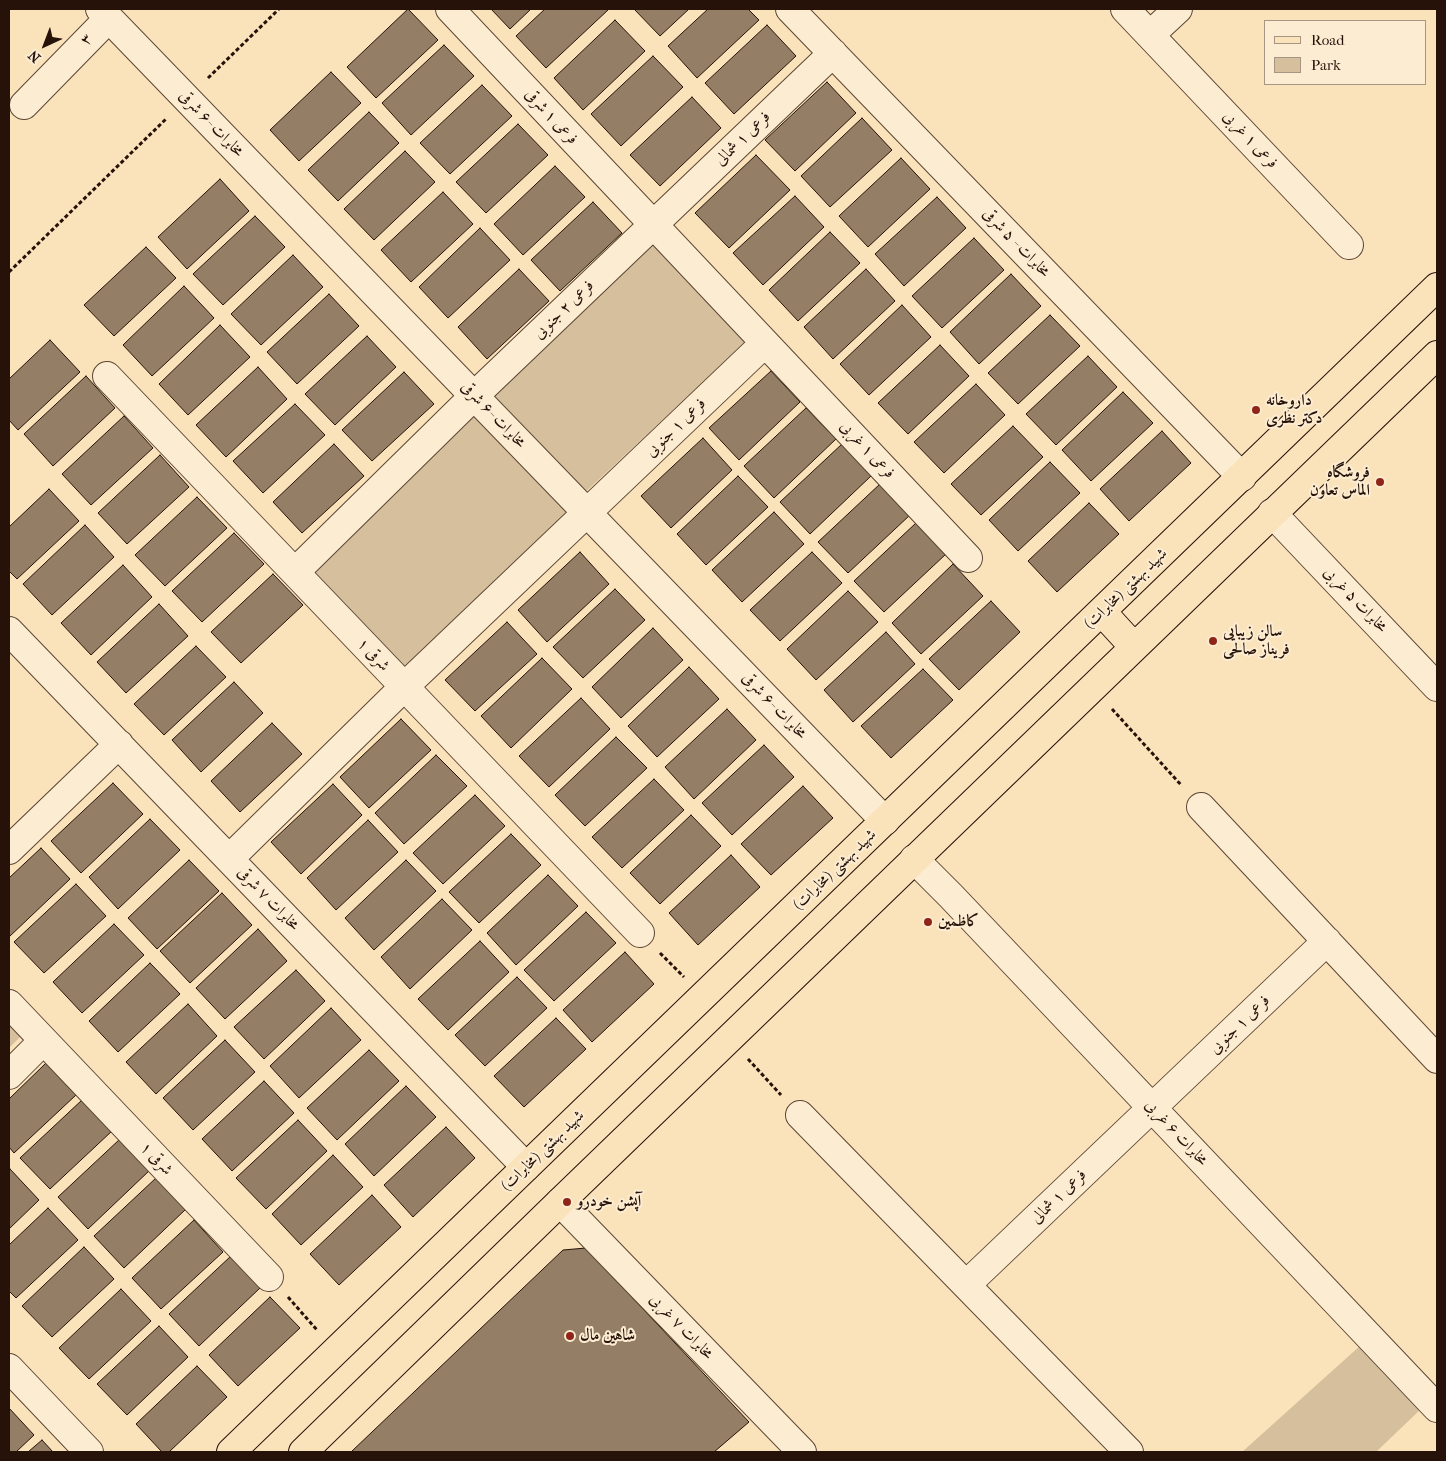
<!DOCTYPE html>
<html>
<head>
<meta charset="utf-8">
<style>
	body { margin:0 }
	#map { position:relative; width:1446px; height:1461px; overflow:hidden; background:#fae2ba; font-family:"IM FELL French Canon",serif }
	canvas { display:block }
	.frame { position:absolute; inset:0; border:10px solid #261209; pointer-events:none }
	.legend { position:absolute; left:1264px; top:20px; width:162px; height:65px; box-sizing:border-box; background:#fcecd2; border:1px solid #a69582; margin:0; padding:6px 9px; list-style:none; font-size:15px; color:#261209 }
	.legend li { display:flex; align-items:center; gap:10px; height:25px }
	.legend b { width:25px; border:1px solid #a69582 }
	.north { position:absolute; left:20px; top:20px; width:50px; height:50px; -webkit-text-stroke:4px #fcecd2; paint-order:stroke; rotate:223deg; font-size:14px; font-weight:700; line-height:20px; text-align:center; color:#261209 }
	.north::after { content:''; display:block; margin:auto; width:18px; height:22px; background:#261209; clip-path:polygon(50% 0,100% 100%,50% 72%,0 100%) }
</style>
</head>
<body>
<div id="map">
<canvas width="1446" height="1461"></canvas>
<div class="frame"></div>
<ul class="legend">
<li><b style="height:6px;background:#fae2ba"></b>Road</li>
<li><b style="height:14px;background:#d6bf9c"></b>Park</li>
</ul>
<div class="north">N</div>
</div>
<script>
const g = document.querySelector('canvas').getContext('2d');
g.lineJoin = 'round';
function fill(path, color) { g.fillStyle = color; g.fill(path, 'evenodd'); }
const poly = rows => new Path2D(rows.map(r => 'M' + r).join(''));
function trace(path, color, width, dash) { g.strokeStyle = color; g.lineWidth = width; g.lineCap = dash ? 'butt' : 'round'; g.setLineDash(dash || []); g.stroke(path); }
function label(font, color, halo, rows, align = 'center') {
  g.font = font + ' "IM FELL French Canon",Amiri,serif'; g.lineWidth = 4; g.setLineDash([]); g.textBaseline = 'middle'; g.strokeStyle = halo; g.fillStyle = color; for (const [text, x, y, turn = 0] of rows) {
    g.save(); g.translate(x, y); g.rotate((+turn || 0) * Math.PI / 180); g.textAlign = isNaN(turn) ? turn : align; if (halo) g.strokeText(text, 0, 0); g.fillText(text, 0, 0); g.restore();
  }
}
fill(poly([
	[656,242,748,340,580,497,488,399],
	[477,412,569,510,402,668,309,569],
	[9,1022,22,1035,9,1048],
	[1361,1345,1422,1408,1376,1452,1242,1452]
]), '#d6bf9c');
const building = poly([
	[408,9,438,40,376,98,347,67,408,9],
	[491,9,531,9,510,29,491,9],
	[545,9,607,9,608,10,546,68,516,36,545,9],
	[634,9,689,9,660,36,634,9],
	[708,9,748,9,759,20,697,78,668,46,708,9],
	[615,20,645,51,583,110,554,78,615,20],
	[767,25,796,56,734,114,705,83,767,25],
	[444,45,474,76,411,135,382,103,444,45],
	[653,56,683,87,621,146,591,114,653,56],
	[331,72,361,103,299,161,270,130,331,72],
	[827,82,856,113,795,171,765,140,827,82],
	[482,85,512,116,450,174,420,143,482,85],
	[692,97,721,128,660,186,630,155,692,97],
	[369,112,399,143,338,201,308,170,369,112],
	[862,118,892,150,830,207,801,176,862,118],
	[518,124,548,155,486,213,456,182,518,124],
	[405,151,435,182,374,240,344,209,405,151],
	[756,155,790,190,729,248,695,213,756,155],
	[901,158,930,189,868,247,839,216,901,158],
	[555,166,585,197,523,255,494,224,555,166],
	[220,179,249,211,187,269,158,237,220,179],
	[443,192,473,224,411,282,381,250,443,192],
	[795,196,824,227,763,285,733,253,795,196],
	[937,197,966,228,904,286,875,254,937,197],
	[593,202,622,233,560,291,531,260,593,202],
	[255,216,285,247,223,305,193,274,255,216],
	[480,228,510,260,448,318,419,287,480,228],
	[830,232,860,263,798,321,769,290,830,232],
	[974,238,1004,270,942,328,912,296,974,238],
	[146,247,176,278,114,336,84,305,146,247],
	[293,255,323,287,261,345,231,314,293,255],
	[519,269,549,301,487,359,458,327,519,269],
	[866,269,895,301,833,359,804,327,866,269],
	[1011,274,1041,306,979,364,950,332,1011,274],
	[184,286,214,318,152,376,123,345,184,286],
	[329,294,359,326,297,384,267,352,329,294],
	[902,305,931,337,869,395,840,364,902,305],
	[1050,315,1080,346,1018,404,988,373,1050,315],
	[220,325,250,357,188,415,159,384,220,325],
	[367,336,396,367,335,425,305,394,367,336],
	[50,340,80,372,18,430,9,420,9,379,50,340],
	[940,345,969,376,908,434,878,403,940,345],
	[1088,356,1117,387,1056,445,1026,414,1088,356],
	[258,367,287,399,226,457,196,425,258,367],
	[771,371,800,402,739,460,709,428,771,371],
	[404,372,434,404,372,461,342,430,404,372],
	[86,376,115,408,53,466,24,434,86,376],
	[976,384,1005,415,944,473,914,442,976,384],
	[1123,392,1153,423,1091,481,1062,450,1123,392],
	[295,404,325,435,263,493,233,461,295,404],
	[806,408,836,439,774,498,744,466,806,408],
	[124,416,153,448,91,505,62,474,124,416],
	[1013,426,1043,457,981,515,951,484,1013,426],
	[1162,431,1191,463,1129,521,1100,489,1162,431],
	[703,438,732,470,671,528,641,496,703,438],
	[334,444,364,476,302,533,273,502,334,444],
	[842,444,871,476,810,534,780,502,842,444],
	[160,455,189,487,127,544,98,513,160,455],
	[1050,462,1080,493,1018,551,989,520,1050,462],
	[738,476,768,507,706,565,677,534,738,476],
	[880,484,910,515,848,573,818,542,880,484],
	[49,489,79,521,17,579,9,571,9,527,49,489],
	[197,497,227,528,165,586,135,555,197,497],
	[1089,503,1119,534,1057,592,1028,561,1089,503],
	[774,512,804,544,742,602,712,570,774,512],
	[916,523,946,554,884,612,854,581,916,523],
	[85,525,114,557,52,615,23,584,85,525],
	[234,533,264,564,202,622,172,591,234,533],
	[580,552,609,584,547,642,518,610,580,552],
	[812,552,842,583,780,641,750,610,812,552],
	[953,564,983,596,921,654,892,623,953,564],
	[123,565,152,597,91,655,61,623,123,565],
	[273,574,303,605,241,663,211,632,273,574],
	[615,589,645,620,583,678,553,647,615,589],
	[848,591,878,622,816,680,787,649,848,591],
	[991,601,1020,632,959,690,929,659,991,601],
	[159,604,188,636,126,693,97,662,159,604],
	[507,622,537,654,475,711,445,680,507,622],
	[653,628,683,660,621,718,592,687,653,628],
	[886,632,915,664,853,722,824,690,886,632],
	[196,646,226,677,164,735,134,704,196,646],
	[542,658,572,689,511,748,481,716,542,658],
	[689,667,719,699,657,757,628,726,689,667],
	[923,669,953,700,891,758,861,726,923,669],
	[234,682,263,713,201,772,172,740,234,682],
	[581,698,610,729,549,787,519,756,581,698],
	[727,709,756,740,694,799,665,767,727,709],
	[401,719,431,750,369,808,340,777,401,719],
	[272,723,302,754,240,812,211,781,272,723],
	[616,737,647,768,585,826,555,795,616,737],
	[764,745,794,777,732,835,702,803,764,745],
	[436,755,467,786,404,844,375,813,436,755],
	[654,779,684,810,622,868,592,837,654,779],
	[113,783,143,814,81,873,51,841,113,783],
	[333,784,362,815,301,874,271,842,333,784],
	[803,786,833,818,771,875,741,844,803,786],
	[475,795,505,826,443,884,413,853,475,795],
	[691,815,721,846,660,904,630,873,691,815],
	[150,819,180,850,118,909,89,877,150,819],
	[368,820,398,852,336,910,307,878,368,820],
	[511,834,541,865,479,923,449,892,511,834],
	[41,848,70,879,9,937,9,878,41,848],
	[731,855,760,887,698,945,669,913,731,855],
	[189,860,219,891,157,949,128,918,189,860],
	[406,860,436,891,374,950,345,918,406,860],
	[548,875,578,906,516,965,487,933,548,875],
	[76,884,106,916,44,973,14,942,76,884],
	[222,893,252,925,190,983,160,951,222,893],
	[442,899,472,930,410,989,381,957,442,899],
	[586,912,616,943,554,1001,524,970,586,912],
	[114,924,144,955,82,1013,53,982,114,924],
	[258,929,287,961,225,1019,196,988,258,929],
	[480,941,509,972,448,1030,418,999,480,941],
	[625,952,654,984,592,1042,563,1010,625,952],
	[150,963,180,994,118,1052,89,1021,150,963],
	[296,970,325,1001,264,1059,234,1027,296,970],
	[517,977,547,1008,485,1066,455,1035,517,977],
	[188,1004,217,1036,156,1094,126,1062,188,1004],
	[331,1008,361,1040,299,1098,270,1066,331,1008],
	[556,1018,586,1049,524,1107,494,1076,556,1018],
	[225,1040,255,1072,193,1130,163,1098,225,1040],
	[369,1050,399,1081,337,1140,307,1108,369,1050],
	[46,1063,76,1095,14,1153,9,1147,9,1099,46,1063],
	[264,1081,294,1113,232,1171,202,1139,264,1081],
	[406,1086,436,1117,374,1176,345,1144,406,1086],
	[82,1100,112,1131,50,1189,20,1158,82,1100],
	[298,1120,327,1151,266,1209,236,1178,298,1120],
	[446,1127,475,1158,413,1217,384,1185,446,1127],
	[120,1139,150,1170,88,1229,58,1197,120,1139],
	[333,1155,363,1187,301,1245,272,1214,333,1155],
	[10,1169,39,1200,9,1229,9,1170,10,1169],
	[156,1178,186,1209,124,1268,94,1236,156,1178],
	[372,1195,401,1227,339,1285,310,1254,372,1195],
	[48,1208,78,1240,16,1298,9,1291,9,1245,48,1208],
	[194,1220,223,1252,161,1309,132,1278,194,1220],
	[84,1247,114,1279,52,1337,22,1306,84,1247],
	[586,1248,749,1422,714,1452,351,1452,563,1250,586,1248],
	[231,1256,260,1288,199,1346,169,1314,231,1256],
	[121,1289,151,1321,89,1379,59,1348,121,1289],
	[270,1297,300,1328,238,1386,209,1355,270,1297],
	[159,1326,188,1357,127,1415,97,1384,159,1326],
	[197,1366,227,1397,169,1452,162,1452,136,1424,197,1366],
	[9,1408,34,1435,16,1452,9,1452,9,1408],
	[42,1440,53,1452,28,1452,42,1440]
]);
fill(building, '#947e65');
trace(building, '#261209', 1);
const minor = poly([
	[100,9,885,821],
	[450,9,968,558],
	[790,9,1242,477],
	[1125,9,1349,245],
	[1150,35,1178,9],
	[24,105,109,18],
	[107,376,640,933],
	[1272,513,1437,687],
	[295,572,474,396,833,53],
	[9,631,526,1167],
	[1201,807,1437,1059],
	[9,850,119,744],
	[229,859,404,687,765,343],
	[914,859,951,896,1437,1408],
	[9,1004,269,1277],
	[9,1075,43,1041],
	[800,1115,1129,1452],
	[560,1202,802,1452],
	[966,1285,1327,941],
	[9,1368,89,1452]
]);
const major = poly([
	[1102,612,1134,647],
	[231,1452,1437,287],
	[303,1452,560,1202,1437,355]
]);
trace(minor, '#5b4635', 30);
trace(major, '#261209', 30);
trace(poly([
	[208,78,279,9],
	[9,272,166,119],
	[1112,709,1182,786],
	[660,953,684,977],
	[748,1059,781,1095],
	[288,1297,317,1330]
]), '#261209', 3, [4, 2.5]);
trace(minor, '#fcecd2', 28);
trace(major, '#fae2ba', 28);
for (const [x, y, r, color] of [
	[1256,410,5,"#8f2418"],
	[1380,482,5,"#8f2418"],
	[1213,641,5,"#8f2418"],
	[928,922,5,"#8f2418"],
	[567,1202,5,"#8f2418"],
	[570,1336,5,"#8f2418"]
]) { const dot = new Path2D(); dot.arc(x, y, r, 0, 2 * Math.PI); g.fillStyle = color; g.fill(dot); trace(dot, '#fcecd2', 2); }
label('16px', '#261209', '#fcecd2', [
	["۳",87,40,-46],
	["فرعی ۱ شرقی",551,117,47],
	["مخابرات -۶ شرقی",211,124,46],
	["فرعی ۱ شمالی",743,139,-44],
	["فرعی ۱ غربی",1250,140,47],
	["مخابرات - ۵ شرقی",1016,243,46],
	["فرعی ۲ جنوبی",564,310,-44],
	["مخابرات -۶ شرقی",493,415,46],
	["فرعی ۱ جنوبی",676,428,-44],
	["فرعی ۱ غربی",867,450,47],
	["شهید بهشتی (مخابرات)",1126,589,-44],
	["مخابرات ۵ غربی",1355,600,46],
	["شرقی ۱",373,655,46],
	["مخابرات -۶ شرقی",774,706,46],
	["شهید بهشتی (مخابرات)",835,870,-44],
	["مخابرات ۷ شرقی",268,899,46],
	["فرعی ۱ جنوبی",1240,1025,-44],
	["مخابرات ۶ غربی",1176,1133,47],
	["شهید بهشتی (مخابرات)",543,1151,-44],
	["شرقی ۱",156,1159,46],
	["فرعی ۱ شمالی",1059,1197,-44],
	["مخابرات ۷ غربی",681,1327,46]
]);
label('bold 16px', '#261209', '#fcecd2', [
	["داروخانه",1266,401],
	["دکتر نظری",1266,419],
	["فروشگاه",1370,473,"right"],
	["الماس تعاون",1370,491,"right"],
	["سالن زیبایی",1223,632],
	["فریناز صالحی",1223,650],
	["کاظمین",938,922],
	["آپشن خودرو",577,1202],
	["شاهین مال",580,1336]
], 'left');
</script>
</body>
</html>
